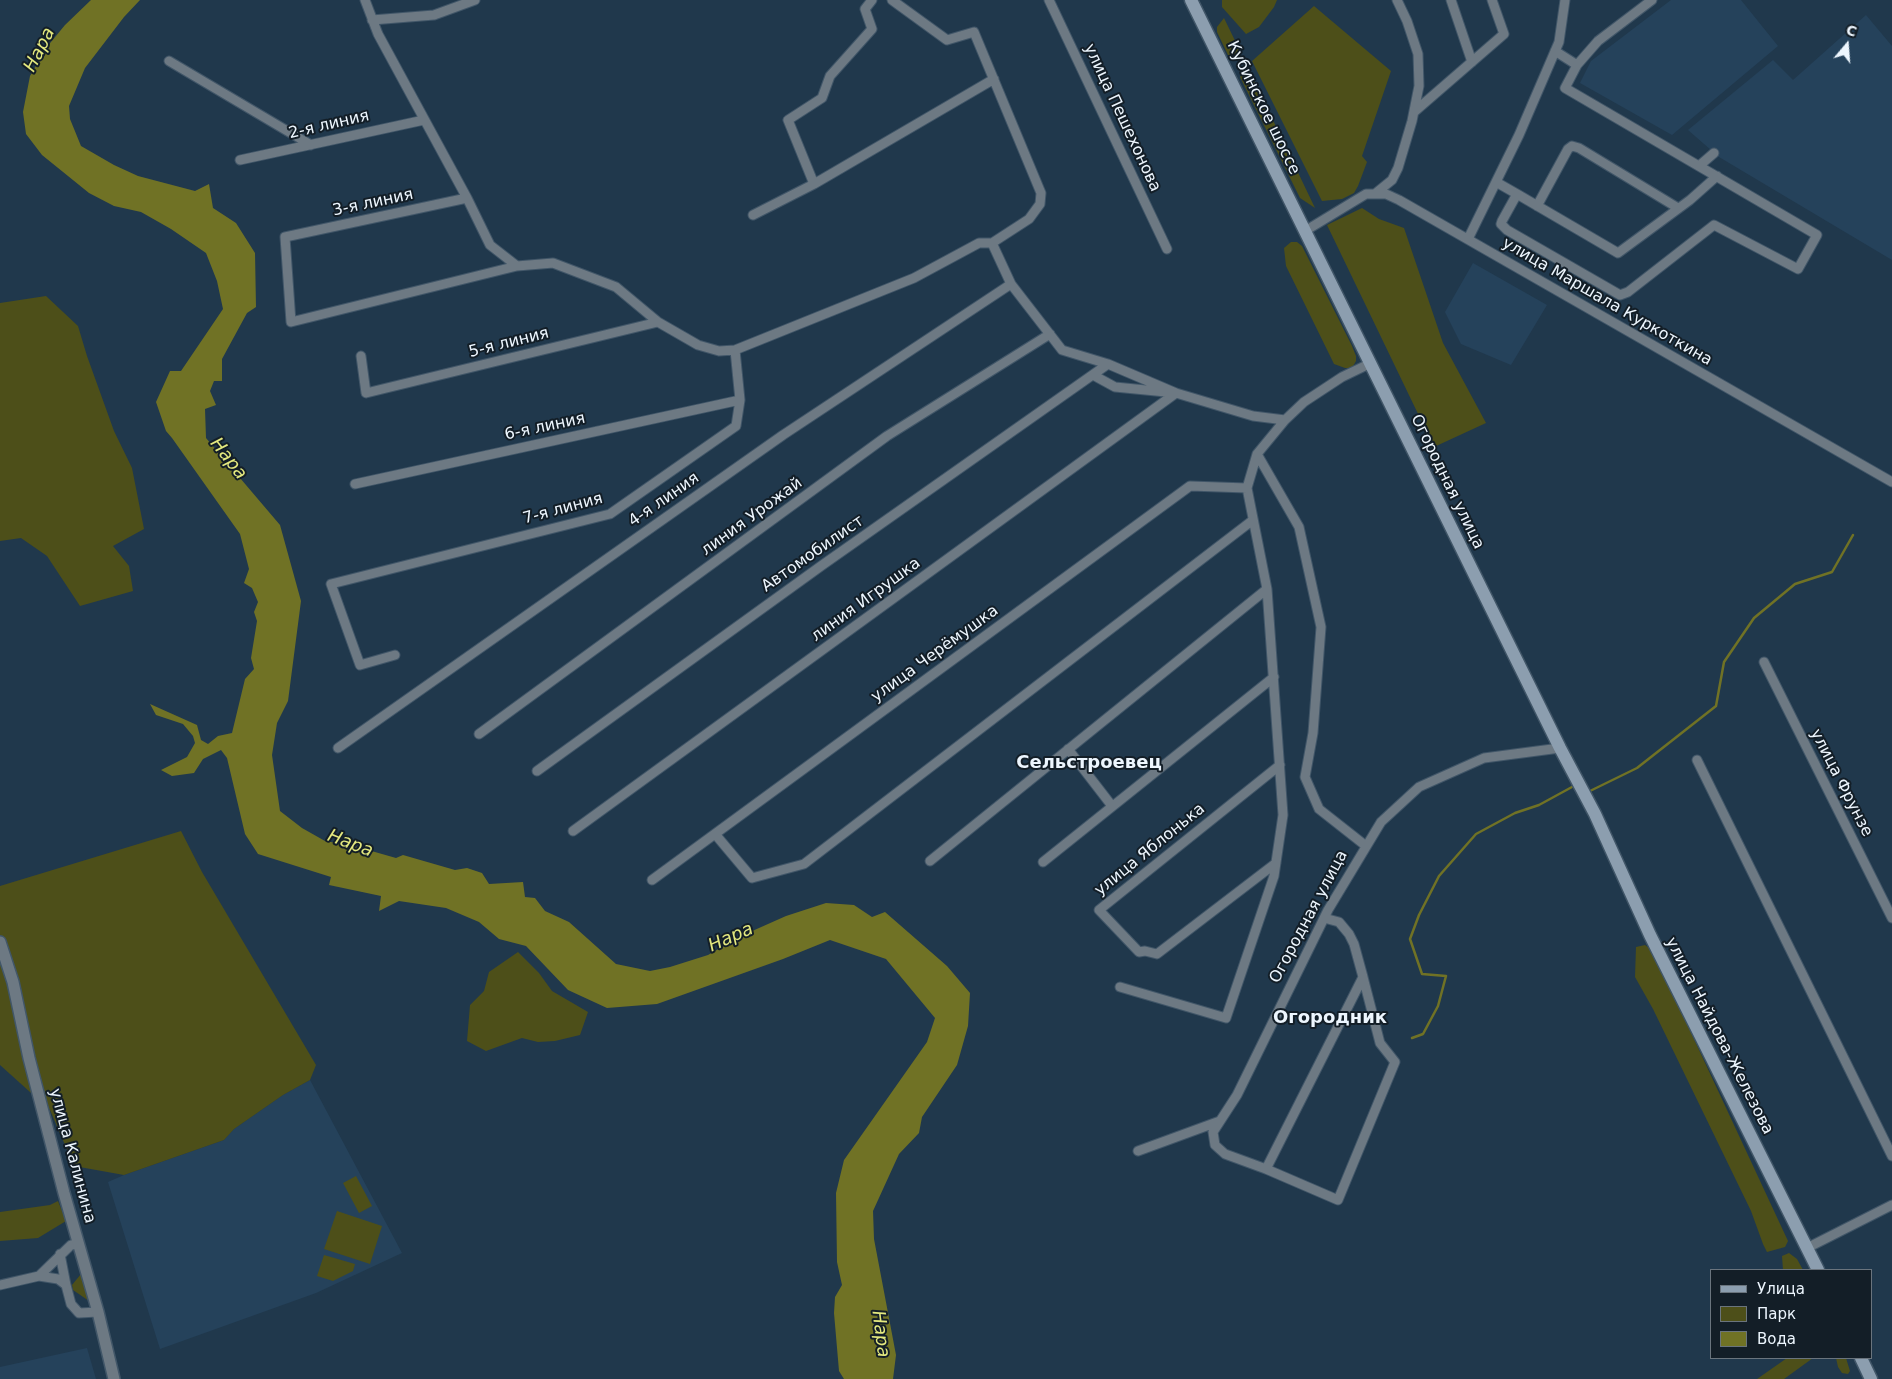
<!DOCTYPE html>
<html>
<head>
<meta charset="utf-8">
<style>
	body { margin:0 }
	#map { position:relative; width:1892px; height:1379px; overflow:hidden; background:#20384c; font-family:"DejaVu Sans",sans-serif }
	canvas { display:block }
	.legend { position:absolute; left:1710px; top:1269px; width:162px; height:90px; box-sizing:border-box; background:#131e27; border:1px solid #6a747d; margin:0; padding:6px 9px; list-style:none; font-size:15px; color:#edf6fe }
	.legend li { display:flex; align-items:center; gap:10px; height:25px }
	.legend b { width:25px; border:1px solid #6a747d }
	.north { position:absolute; left:1822px; top:20px; width:50px; height:50px; -webkit-text-stroke:4px #131e27; paint-order:stroke; rotate:18deg; font-size:14px; font-weight:700; line-height:20px; text-align:center; color:#edf6fe }
	.north::after { content:''; display:block; margin:auto; width:18px; height:22px; background:#edf6fe; clip-path:polygon(50% 0,100% 100%,50% 72%,0 100%) }
</style>
</head>
<body>
<div id="map">
<canvas width="1892" height="1379"></canvas>
<ul class="legend">
<li><b style="height:6px;background:#8c9eaf"></b>Улица</li>
<li><b style="height:14px;background:#4d4f19"></b>Парк</li>
<li><b style="height:14px;background:#707225"></b>Вода</li>
</ul>
<div class="north">С</div>
</div>
<script>
const g = document.querySelector('canvas').getContext('2d');
g.lineJoin = 'round';
function fill(path, color) { g.fillStyle = color; g.fill(path, 'evenodd'); }
const poly = rows => new Path2D(rows.map(r => 'M' + r).join(''));
function trace(path, color, width, dash) { g.strokeStyle = color; g.lineWidth = width; g.lineCap = dash ? 'butt' : 'round'; g.setLineDash(dash || []); g.stroke(path); }
function label(font, color, halo, rows, align = 'center') {
  g.font = font + ' "DejaVu Sans",sans-serif'; g.lineWidth = 4; g.setLineDash([]); g.textBaseline = 'middle'; g.strokeStyle = halo; g.fillStyle = color; for (const [text, x, y, turn = 0] of rows) {
    g.save(); g.translate(x, y); g.rotate((+turn || 0) * Math.PI / 180); g.textAlign = isNaN(turn) ? turn : align; if (halo) g.strokeText(text, 0, 0); g.fillText(text, 0, 0); g.restore();
  }
}
fill(poly([
	[1671,0,1741,0,1778,46,1672,135,1580,83,1591,61],
	[1866,15,1892,46,1892,260,1719,157,1688,130,1773,60,1793,80],
	[1473,263,1547,305,1511,365,1461,344,1445,312],
	[310,1080,402,1253,316,1293,160,1349,108,1182,124,1175,224,1140,234,1129,283,1095],
	[87,1348,96,1379,0,1379,0,1367]
]), '#25425b');
fill(poly([
	[1222,0,1277,0,1274,7,1259,27,1246,34,1222,7],
	[1314,6,1391,71,1362,156,1367,162,1358,186,1354,193,1342,199,1322,201,1252,61],
	[1224,18,1241,53,1237,55,1228,55,1217,32,1217,27],
	[1248,68,1315,208,1300,198,1240,77],
	[1362,208,1379,219,1404,228,1443,343,1486,423,1434,447,1327,225],
	[1291,242,1297,242,1302,246,1352,346,1356,356,1356,361,1352,368,1345,368,1334,364,1286,266,1284,248],
	[46,296,78,326,87,356,114,431,132,468,144,529,113,546,129,566,133,591,80,606,47,556,21,538,0,541,0,303],
	[181,831,202,872,316,1065,310,1080,283,1095,234,1129,224,1140,124,1175,74,1166,50,1110,0,1065,0,886],
	[1645,945,1653,951,1788,1241,1785,1247,1767,1252,1763,1244,1751,1211,1653,1009,1635,977,1636,947],
	[518,952,539,973,552,991,588,1012,580,1035,555,1041,538,1042,522,1038,486,1051,467,1041,470,1005,484,991,489,972],
	[356,1176,372,1206,359,1213,343,1183],
	[58,1201,66,1221,38,1238,0,1241,0,1212,50,1205],
	[337,1211,382,1226,370,1264,324,1249],
	[1789,1253,1797,1259,1803,1270,1783,1270,1782,1256],
	[324,1255,355,1264,353,1271,333,1281,317,1276],
	[81,1274,83,1274,89,1301,73,1290,72,1285],
	[1787,1358,1813,1358,1784,1379,1757,1379],
	[1836,1358,1846,1358,1850,1371,1848,1374,1842,1373,1838,1367]
]), '#4d4f19');
fill(poly([
	[91,0,140,0,124,17,85,68,69,106,70,119,81,146,114,165,138,176,195,191,209,184,213,208,236,223,255,253,256,307,247,313,222,359,222,381,214,381,210,391,216,405,205,409,206,438,280,525,301,601,288,701,277,723,272,755,280,811,302,828,325,841,354,846,396,858,403,855,455,870,467,868,482,873,489,884,523,882,525,897,535,898,545,911,569,922,616,964,650,971,670,967,708,955,741,936,786,916,826,903,854,905,872,917,885,912,947,966,970,993,968,1026,957,1065,922,1117,919,1133,899,1154,873,1211,874,1239,896,1355,893,1379,844,1379,839,1371,834,1313,835,1297,842,1285,837,1262,836,1193,844,1160,927,1042,935,1018,886,959,830,940,783,959,657,1004,607,1008,568,990,526,946,499,939,479,922,446,908,399,901,379,911,381,896,329,885,331,877,258,854,245,834,227,758,221,750,203,759,194,773,172,776,161,770,187,757,195,743,193,736,183,724,156,715,150,704,197,725,201,740,208,744,218,736,232,733,245,679,254,669,251,658,257,621,254,612,258,602,252,588,244,583,249,569,240,534,172,438,166,431,156,402,170,371,181,371,223,309,217,281,206,253,171,229,141,212,114,206,89,193,42,155,26,134,23,112,30,76,46,48,65,25]
]), '#707225');
trace(poly([
	[1590,791,1637,768,1716,706,1724,662,1754,618,1795,584,1832,572,1853,535],
	[1412,1038,1423,1034,1438,1006,1446,976,1422,974,1410,939,1419,915,1439,876,1476,834,1515,813,1539,805,1572,787]
]), '#707225', 2.5);
const minor = poly([
	[365,0,378,34,467,198,490,245,517,266,553,263,616,287,658,322,698,345,719,351,735,350,914,278,979,243,992,243,1011,284,1062,350,1108,364,1176,393,1253,416,1285,420,1304,402,1342,377,1371,363],
	[892,0,947,40,974,32,1041,193,1040,204,1029,219,992,243],
	[1049,0,1167,249],
	[1451,0,1472,62],
	[372,20,434,15,475,0],
	[169,61,311,145],
	[1577,65,1598,41,1652,0],
	[1414,112,1504,34,1492,0],
	[240,160,424,120],
	[1699,166,1714,153],
	[1496,182,1517,194,1502,221,1501,224,1507,230,1620,295,1628,292,1714,225,1798,269,1817,235,1565,88,1577,65,1555,51],
	[814,184,788,120,822,98,830,76,872,29,865,9,872,0],
	[1376,193,1392,180,1398,168,1412,121,1419,86,1418,54,1407,21,1397,0],
	[1517,194,1618,253,1690,200,1717,176],
	[467,198,285,237,291,322,517,266],
	[1537,206,1568,149,1572,146,1579,148,1678,208],
	[753,215,814,184,994,79],
	[1305,231,1366,194,1386,194,1399,200,1892,482],
	[1468,239,1519,135,1559,42,1565,0],
	[361,356,366,393,658,322],
	[1093,375,1115,387,1166,392],
	[1257,454,1299,527,1321,627,1313,733,1305,777,1319,809,1366,846],
	[355,484,740,400],
	[395,655,360,665,331,584,610,514,736,426,740,400,735,350],
	[1764,662,1892,918],
	[479,734,887,436,1050,334],
	[338,748,783,435,1011,284],
	[1068,749,1112,806],
	[1697,760,1892,1156],
	[537,771,821,566,1108,364],
	[573,831,1176,393],
	[715,834,752,878,804,864,1253,520],
	[930,861,1267,589],
	[1043,862,1274,677],
	[1276,863,1157,954,1145,951,1139,952,1099,910,1280,765],
	[652,880,1190,486,1247,488],
	[1363,977,1380,1043,1395,1062,1338,1200,1266,1169,1225,1154,1215,1145,1213,1132,1237,1095,1328,910,1381,822,1419,787,1484,758,1560,748],
	[1120,987,1226,1018,1274,876,1283,815,1267,589,1247,488,1257,454,1285,420],
	[1138,1151,1220,1121],
	[1266,1169,1363,977,1354,944,1349,934,1339,922,1324,918],
	[1807,1248,1892,1205],
	[60,1254,66,1285],
	[39,1276,71,1245,79,1244],
	[0,1285,39,1276,58,1279,66,1285,71,1304,79,1313,98,1312]
]);
const tertiary = poly([
	[0,942,13,982,29,1058,64,1193,98,1312,114,1379]
]);
const secondary = poly([
	[1191,0,1560,748,1595,814,1650,935,1818,1270],
	[1861,1358,1871,1379]
]);
trace(minor, '#415668', 11);
trace(tertiary, '#415668', 14);
trace(secondary, '#415668', 15);
trace(minor, '#6d7983', 9);
trace(tertiary, '#6d7983', 11);
trace(secondary, '#8c9eaf', 12);
label('16px', '#edf6fe', '#131e27', [
	["Кубинское шоссе",1263,108,64],
	["улица Пешехонова",1122,118,65],
	["2-я линия",329,125,-13],
	["3-я линия",373,203,-12],
	["улица Маршала Куркоткина",1607,302,30],
	["5-я линия",509,343,-14],
	["6-я линия",545,427,-12],
	["Огородная улица",1447,482,64],
	["4-я линия",664,500,-35],
	["7-я линия",563,509,-15],
	["линия Урожай",752,517,-36],
	["Автомобилист",813,554,-35],
	["линия Игрушка",866,600,-36],
	["улица Черёмушка",935,654,-36],
	["улица Фрунзе",1841,783,63],
	["улица Яблонька",1150,850,-39],
	["Огородная улица",1309,917,-62],
	["улица Найдова-Железова",1719,1036,63],
	["улица Калинина",72,1156,75]
]);
label('italic 18px', '#e4e97f', '#131e27', [
	["Нара",40,50,-63],
	["Нара",228,459,52],
	["Нара",350,844,21],
	["Нара",731,938,-24],
	["Нара",880,1334,83]
]);
label('bold 18px', '#edf6fe', '#131e27', [
	["Сельстроевец",1089,763],
	["Огородник",1330,1018]
]);
</script>
</body>
</html>
